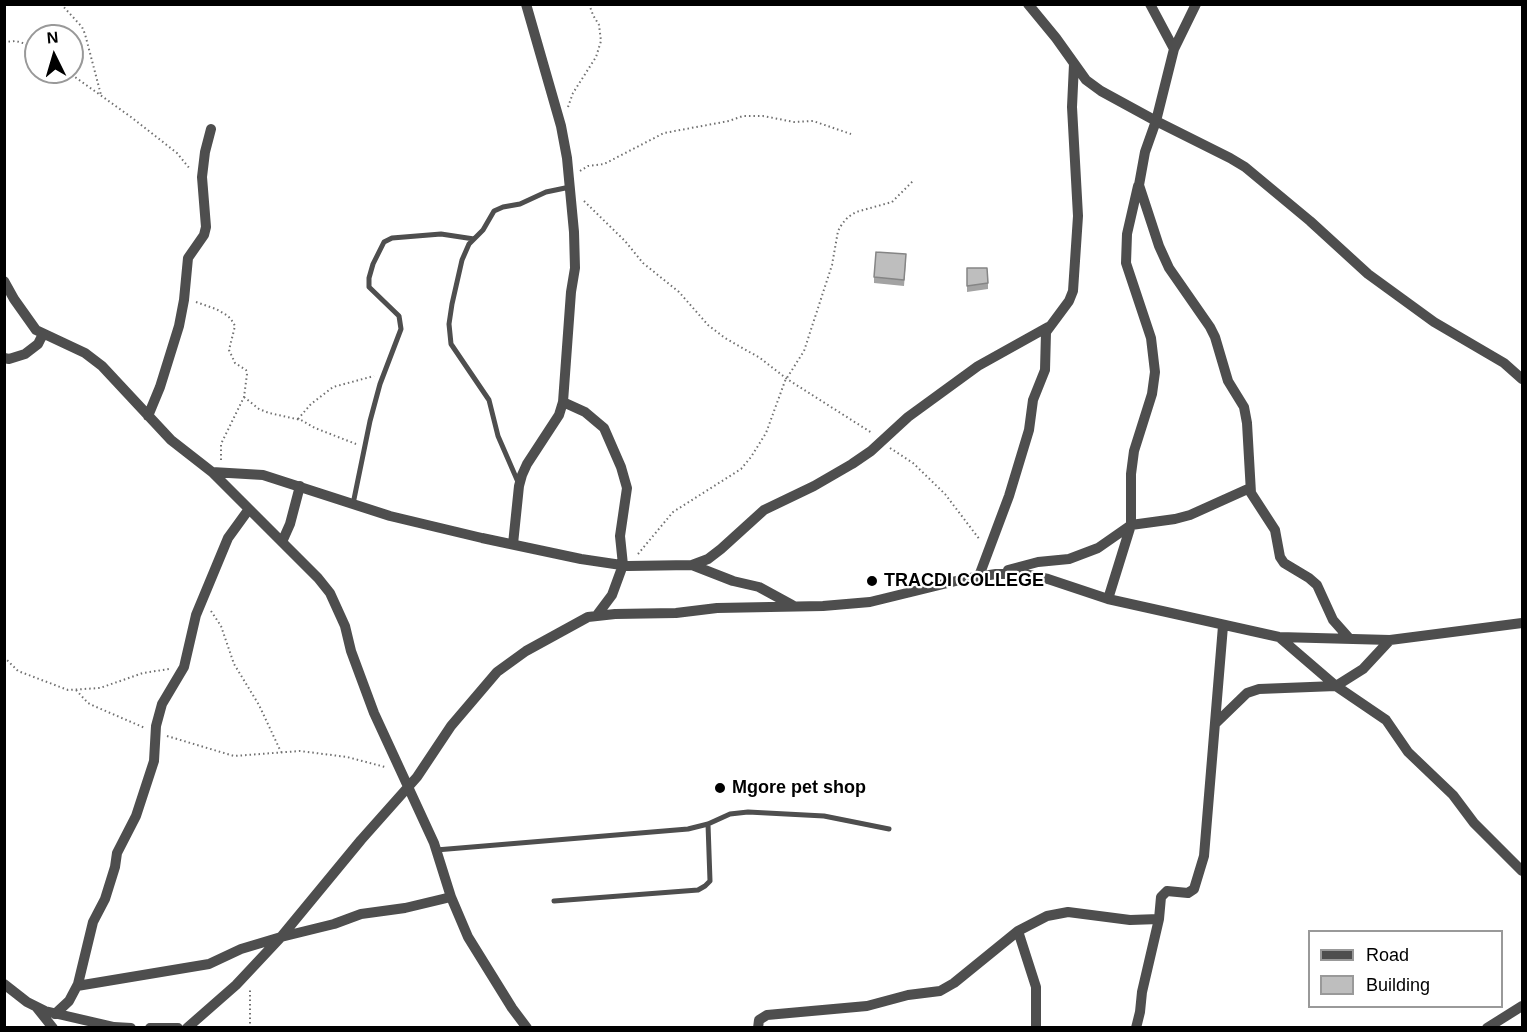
<!DOCTYPE html>
<html>
<head>
<meta charset="utf-8">
<style>
	body { margin:0 }
	#map { position:relative; width:1527px; height:1032px; overflow:hidden; background:#fff; font-family:Arial,sans-serif }
	canvas { display:block }
	.frame { position:absolute; inset:0; border:6px solid #000; pointer-events:none }
	.legend { position:absolute; left:1308px; top:930px; width:195px; height:78px; box-sizing:border-box; background:#fff; border:2px solid #999; margin:0; padding:8px 10px; list-style:none; font-size:18px; color:#000 }
	.legend li { display:flex; align-items:center; gap:12px; height:30px }
	.legend b { width:30px; border:2px solid #999 }
	.north { position:absolute; left:24px; top:24px; width:60px; height:60px; box-sizing:border-box; background:#fff; border:2px solid #999; border-radius:50%; rotate:355deg; font-size:16px; font-weight:700; line-height:24px; text-align:center; color:#000 }
	.north::after { content:''; display:block; margin:auto; width:21px; height:27px; background:#000; clip-path:polygon(50% 0,100% 100%,50% 72%,0 100%) }
</style>
</head>
<body>
<div id="map">
<canvas width="1527" height="1032"></canvas>
<div class="frame"></div>
<ul class="legend">
<li><b style="height:8px;background:#4e4e4e"></b>Road</li>
<li><b style="height:16px;background:#bebebe"></b>Building</li>
</ul>
<div class="north">N</div>
</div>
<script>
const g = document.querySelector('canvas').getContext('2d');
g.lineJoin = 'round';
const poly = rows => new Path2D(rows.map(r => 'M' + r).join(''));
function trace(path, color, width, dash) { g.strokeStyle = color; g.lineWidth = width; g.lineCap = dash ? 'butt' : 'round'; g.setLineDash(dash || []); g.stroke(path); }
function fill(path, color) { g.fillStyle = color; g.fill(path, 'evenodd'); }
function label(font, color, halo, rows, align = 'center') {
  g.font = font + ' Arial,sans-serif'; g.lineWidth = 4.5; g.setLineDash([]); g.textBaseline = 'middle'; g.strokeStyle = halo; g.fillStyle = color; for (const [text, x, y, turn = 0] of rows) {
    g.save(); g.translate(x, y); g.rotate((+turn || 0) * Math.PI / 180); g.textAlign = isNaN(turn) ? turn : align; if (halo) g.strokeText(text, 0, 0); g.fillText(text, 0, 0); g.restore();
  }
}
trace(poly([
	[61,4,82,27,85,34,101,95],
	[4,42,16,41,36,47],
	[68,72,131,117,177,153,190,169],
	[568,107,573,93,596,57,601,41,599,25,593,15,589,4],
	[580,171,588,166,604,164,664,133,729,121,743,116,763,116,794,122,813,121,851,134],
	[584,201,625,241,643,263,679,292,708,325,725,338,760,358,787,379,872,433],
	[196,302,216,309,228,316,233,322,235,326,229,350,235,363,246,370,247,374,244,397,221,444,221,460],
	[244,397,259,409,269,413,301,420,315,428,356,444],
	[298,419,311,404,333,387,374,376],
	[890,448,913,463,945,494,980,540],
	[638,554,673,512,741,469,751,457,766,433,785,381,804,351,832,265,838,231,842,224,848,217,856,212,892,202,913,181],
	[211,611,221,626,234,664,259,705,281,752],
	[4,657,18,671,68,690,100,688,143,673,169,669],
	[76,690,88,703,94,706,145,728],
	[167,736,234,756,300,751,347,757,385,767],
	[250,1028,250,989]
]), '#707070', 2, [1.5, 3]);
trace(poly([
	[518,482,498,436,489,400,451,344,449,324,452,304,462,260,469,244,483,230,494,211,503,207,520,204,546,192,570,187],
	[353,504,370,421,380,384,401,329,399,316,369,287,369,278,373,264,384,242,392,238,441,234,474,239],
	[436,850,688,829,708,824,730,814,748,812,824,816,889,829],
	[554,901,698,890,705,886,710,881,708,824]
]), '#4e4e4e', 5);
trace(poly([
	[1028,4,1056,38,1086,80,1101,91,1156,121,1230,158,1245,167,1310,221,1368,274,1434,322,1504,363,1522,379],
	[1150,4,1174,49],
	[1196,4,1174,49,1156,121,1145,152,1139,185,1159,246,1169,268,1210,327,1215,337,1228,381,1244,407,1247,423,1251,493,1275,530,1280,557,1284,563,1309,578,1317,585,1333,620,1349,638],
	[4,281,14,299,36,330,85,353,102,366,171,440,212,472,318,578,330,593,345,626,351,651,374,713,434,843,451,897,468,937,512,1008,527,1028],
	[4,358,9,359,25,354,38,344,43,334],
	[563,402,585,412,604,428,621,467,627,488,620,536,623,565,612,595,597,615],
	[148,416,160,387,179,326,184,300,188,258,204,235,206,227,202,177,205,152,211,129],
	[212,472,263,475,390,516,482,538,581,559,628,566,692,565,708,559,721,549,764,510,814,486,852,464,871,451,908,417,978,366,1048,327],
	[282,542,290,524,300,486],
	[513,544,519,486,522,475,527,464,559,415,563,402,571,292,575,268,574,232,567,158,561,126,526,4],
	[692,565,733,581,759,587,792,605],
	[1008,570,1038,562,1069,559,1098,548,1131,525,1175,519,1190,515,1250,488],
	[979,576,1009,496,1029,430,1033,400,1045,370,1046,332,1069,301,1073,291,1078,216,1072,107,1074,64],
	[1108,599,1131,525,1131,474,1134,451,1152,394,1155,372,1151,338,1126,263,1127,234,1138,186],
	[1279,637,1336,686,1386,720,1408,752,1453,795,1474,823,1522,871],
	[1216,723,1247,693,1259,689,1336,686,1363,669,1390,640],
	[1018,931,1036,987,1036,1028],
	[4,984,27,1002,45,1011,114,1027,131,1028],
	[77,986,209,964,241,949,281,937,334,924,361,914,405,908,451,897],
	[37,1008,53,1028],
	[55,1014,69,1001,78,984,93,922,105,899,115,867,117,853,136,816,154,761,156,726,162,704,184,667,196,615,228,538,249,509],
	[150,1028,178,1028],
	[187,1028,236,985,281,937,361,840,417,777,451,726,497,672,526,651,588,617,615,614,676,613,717,608,823,606,870,602,964,579,996,574,1024,574,1048,579,1108,599,1279,637,1390,640,1522,623],
	[758,1028,759,1020,767,1015,867,1006,908,995,940,991,954,983,1018,931,1047,916,1068,912,1130,920,1159,919],
	[1136,1028,1140,1012,1142,992,1159,919,1161,897,1167,891,1188,893,1194,889,1204,856,1223,626],
	[1487,1028,1522,1006]
]), '#4e4e4e', 10);
fill(poly([
	[906,260,904,286,874,283,874,277],
	[967,268,988,283,988,289,967,292]
]), '#a3a3a3');
const building = poly([
	[876,252,906,254,904,280,874,277,876,252],
	[967,268,987,268,988,283,967,286,967,268]
]);
fill(building, '#bebebe');
trace(building, '#858585', 1.5);
for (const [x, y, r, color] of [
	[872,581,6,"#000"],
	[720,788,6,"#000"]
]) { const dot = new Path2D(); dot.arc(x, y, r, 0, 2 * Math.PI); g.fillStyle = color; g.fill(dot); trace(dot, '#fff', 2); }
label('bold 18px', '#000', '#fff', [
	["TRACDI COLLEGE",884,581],
	["Mgore pet shop",732,788]
], 'left');
</script>
</body>
</html>
